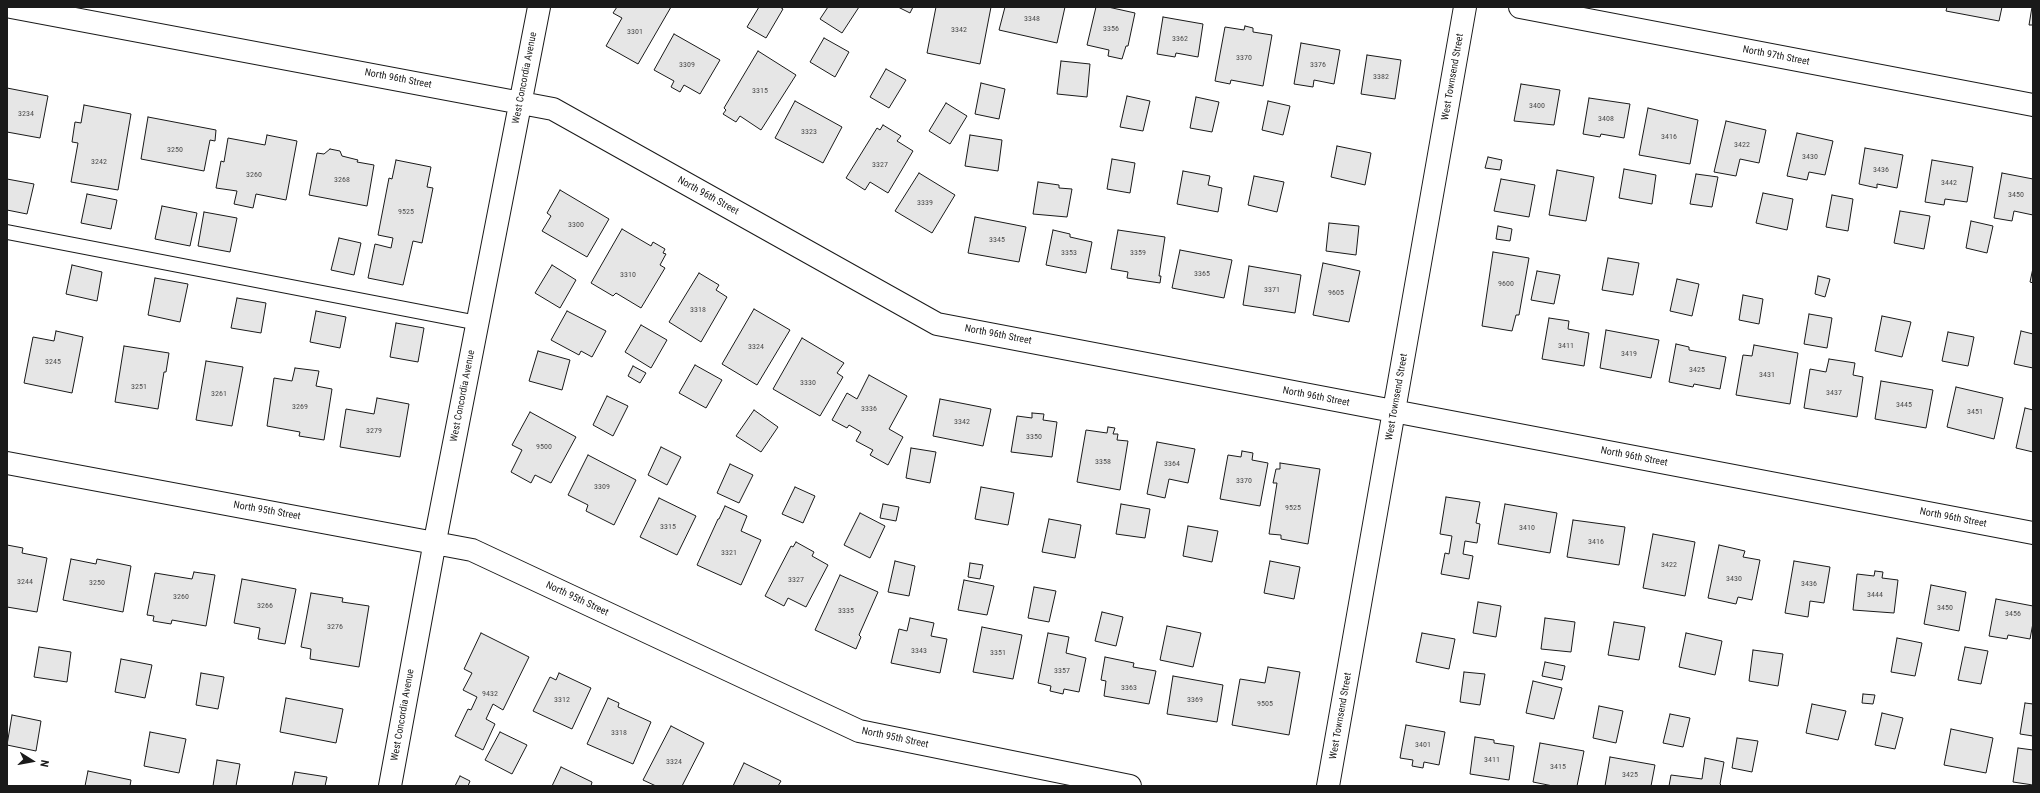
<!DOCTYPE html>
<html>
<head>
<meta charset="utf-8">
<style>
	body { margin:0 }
	#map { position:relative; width:2040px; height:793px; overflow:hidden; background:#fff; font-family:"Roboto Condensed",sans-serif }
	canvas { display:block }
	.frame { position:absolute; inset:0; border:8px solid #1a1a1a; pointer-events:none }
	.north { position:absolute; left:12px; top:741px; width:40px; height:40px; -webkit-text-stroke:3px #fff; paint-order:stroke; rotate:101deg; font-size:11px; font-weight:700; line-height:16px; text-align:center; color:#1a1a1a }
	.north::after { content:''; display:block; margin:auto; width:14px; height:18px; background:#1a1a1a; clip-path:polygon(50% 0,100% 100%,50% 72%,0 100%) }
</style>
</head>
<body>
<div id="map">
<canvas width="2040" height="793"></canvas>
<div class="frame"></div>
<div class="north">N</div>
</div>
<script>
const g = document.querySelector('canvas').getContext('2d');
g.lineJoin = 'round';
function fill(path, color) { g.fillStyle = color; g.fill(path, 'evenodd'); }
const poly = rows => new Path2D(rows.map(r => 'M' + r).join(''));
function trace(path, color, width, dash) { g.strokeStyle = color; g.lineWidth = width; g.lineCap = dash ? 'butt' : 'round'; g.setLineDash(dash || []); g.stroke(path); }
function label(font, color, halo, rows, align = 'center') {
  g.font = font + ' "Roboto Condensed",sans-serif'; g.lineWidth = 3; g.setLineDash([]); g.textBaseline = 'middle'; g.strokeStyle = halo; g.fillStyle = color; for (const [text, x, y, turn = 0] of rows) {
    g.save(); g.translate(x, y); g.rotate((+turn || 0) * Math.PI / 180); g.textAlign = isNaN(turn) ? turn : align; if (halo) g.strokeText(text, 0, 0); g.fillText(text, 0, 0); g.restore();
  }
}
const building = poly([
	[617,7,671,7,638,64,606,46,622,18,613,13,617,7],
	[759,7,780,7,783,9,766,38,747,27,759,7],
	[828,7,859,7,842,33,820,19,828,7],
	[898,7,913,7,910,13,898,7],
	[936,7,991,7,980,64,927,53,936,7],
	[1005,7,1065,7,1057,43,999,30,1005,7],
	[1096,7,1108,7,1135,13,1128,46,1126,46,1122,59,1108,56,1109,50,1087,45,1096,7],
	[1947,7,2002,7,1999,21,1946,11,1947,7],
	[2032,7,2033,7,2033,25,2029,25,2032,7],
	[1163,17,1203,24,1198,57,1176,53,1175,57,1157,54,1163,17],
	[1245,26,1253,28,1253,32,1272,35,1263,86,1231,80,1230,84,1215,81,1225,27,1244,30,1245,26],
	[674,34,720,60,700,94,684,85,680,92,671,87,674,81,654,70,674,34],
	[824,38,849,52,835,77,810,62,824,38],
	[1301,43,1340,50,1334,84,1314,80,1313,87,1294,84,1301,43],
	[758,51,796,75,761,130,740,116,736,122,723,114,726,110,724,108,758,51],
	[1367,55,1401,60,1395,99,1361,94,1367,55],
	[1061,61,1090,64,1087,97,1057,94,1061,61],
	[886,69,906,80,889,108,870,97,886,69],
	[981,83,1005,89,999,119,975,114,981,83],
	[1521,84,1560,90,1554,125,1514,121,1521,84],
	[7,88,48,96,40,138,7,132,7,88],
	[1127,96,1150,101,1143,131,1120,127,1127,96],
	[1196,97,1219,102,1212,132,1190,128,1196,97],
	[1589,98,1630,104,1624,138,1601,134,1600,137,1583,134,1589,98],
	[795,101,842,127,823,163,775,138,795,101],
	[1268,101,1290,106,1283,135,1262,130,1268,101],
	[946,103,967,116,950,144,929,131,946,103],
	[84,105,131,114,118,190,71,182,78,143,72,142,75,122,81,123,84,105],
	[1648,108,1698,120,1690,164,1639,155,1648,108],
	[148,117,216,130,215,141,210,140,204,171,141,159,148,117],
	[1726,121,1766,130,1759,163,1740,159,1736,176,1714,172,1726,121],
	[883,125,901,136,897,141,913,151,888,193,870,182,865,190,846,178,877,128,880,130,883,125],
	[1797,133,1833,141,1825,175,1809,172,1807,180,1787,176,1797,133],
	[267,135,297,141,286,200,256,194,253,208,234,204,237,191,216,188,221,161,224,162,228,138,265,145,267,135],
	[970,135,1002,140,998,171,965,166,970,135],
	[1337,146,1371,153,1365,185,1331,177,1337,146],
	[1865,148,1903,155,1897,188,1877,184,1877,188,1859,184,1865,148],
	[330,149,340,151,342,156,358,160,357,162,374,165,367,206,309,195,317,153,324,154,330,149],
	[1488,157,1502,160,1500,170,1485,168,1488,157],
	[1112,159,1135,163,1130,193,1107,189,1112,159],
	[396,160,431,167,427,187,433,188,422,243,413,241,403,285,368,278,375,244,391,248,393,238,378,235,389,178,392,179,396,160],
	[1932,160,1973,167,1967,202,1945,199,1944,205,1925,202,1932,160],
	[1624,169,1656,175,1652,204,1619,198,1624,169],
	[1557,170,1594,177,1586,221,1549,215,1557,170],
	[1183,171,1210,176,1208,185,1222,188,1218,212,1177,204,1183,171],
	[919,173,955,195,932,233,895,211,919,173],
	[2002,173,2033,179,2033,215,2014,211,2012,221,1994,218,2002,173],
	[1696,174,1718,177,1712,207,1690,204,1696,174],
	[1254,176,1284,182,1277,212,1248,205,1254,176],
	[7,179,34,184,27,214,7,210,7,179],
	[1501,179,1535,185,1529,217,1494,211,1501,179],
	[1038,182,1059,185,1059,188,1072,189,1067,217,1033,214,1038,182],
	[560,190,609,219,587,257,542,231,551,216,547,213,560,190],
	[1763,193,1793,199,1787,230,1756,223,1763,193],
	[87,194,117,200,111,229,81,223,87,194],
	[1832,195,1853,199,1848,231,1826,227,1832,195],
	[162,206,197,213,190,246,155,239,162,206],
	[1900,211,1930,216,1924,249,1894,243,1900,211],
	[204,212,237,218,230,252,198,246,204,212],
	[975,217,1026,227,1019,262,968,253,975,217],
	[1971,221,1993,226,1987,253,1966,248,1971,221],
	[1329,223,1359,226,1356,255,1326,251,1329,223],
	[1498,226,1512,229,1510,241,1496,239,1498,226],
	[622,229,651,246,653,242,665,249,663,253,666,254,660,265,665,268,641,308,616,293,613,296,591,283,622,229],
	[1053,230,1070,234,1070,237,1092,242,1086,273,1046,265,1053,230],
	[1118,230,1165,237,1159,276,1161,276,1160,283,1127,278,1128,272,1111,269,1118,230],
	[339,238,361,243,354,275,331,270,339,238],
	[1180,250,1232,260,1224,298,1172,288,1180,250],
	[1493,252,1529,258,1519,315,1516,315,1512,331,1482,326,1493,252],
	[1608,258,1639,263,1633,295,1602,290,1608,258],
	[1323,263,1360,271,1349,322,1313,315,1323,263],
	[72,265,102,272,97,301,66,294,72,265],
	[552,265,576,280,560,308,535,293,552,265],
	[1249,266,1301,275,1295,313,1243,305,1249,266],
	[2033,268,2033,283,2030,282,2033,268],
	[1537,271,1560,275,1554,304,1531,300,1537,271],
	[699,273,719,285,716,290,727,297,701,342,669,322,699,273],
	[1818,276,1830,279,1825,297,1815,294,1818,276],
	[155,278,188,284,180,322,148,315,155,278],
	[1677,279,1699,284,1692,316,1670,311,1677,279],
	[1743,295,1763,299,1759,324,1739,320,1743,295],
	[237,298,266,303,261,333,231,328,237,298],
	[754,309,790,330,757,385,722,364,754,309],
	[316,311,346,317,340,348,310,342,316,311],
	[567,311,606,331,592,357,581,351,579,355,551,340,567,311],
	[1809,314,1832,318,1827,348,1804,344,1809,314],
	[1882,316,1911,322,1902,357,1875,351,1882,316],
	[1549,318,1569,321,1568,329,1589,333,1584,366,1542,359,1549,318],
	[396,323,424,328,418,362,390,357,396,323],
	[641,325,667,340,651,368,625,352,641,325],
	[1606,330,1659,340,1651,378,1600,368,1606,330],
	[56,331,83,337,72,393,24,383,33,337,54,341,56,331],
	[2021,331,2033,334,2033,368,2014,364,2021,331],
	[1948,332,1974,337,1968,366,1942,361,1948,332],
	[802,338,844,363,837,373,843,377,820,416,773,389,802,338],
	[1676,344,1689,347,1689,350,1726,357,1720,389,1694,384,1693,387,1669,382,1676,344],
	[1754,345,1798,353,1790,404,1736,395,1743,355,1752,356,1754,345],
	[124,346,169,353,166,372,164,372,158,409,115,402,124,346],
	[538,351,570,360,562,390,529,381,538,351],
	[1829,359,1855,363,1853,375,1863,377,1857,417,1804,408,1810,369,1826,372,1829,359],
	[206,361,243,367,232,426,196,420,206,361],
	[695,365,722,380,706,408,679,393,695,365],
	[633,366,646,373,640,383,628,376,633,366],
	[295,368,319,371,316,386,332,389,324,440,299,436,300,432,267,426,274,378,292,381,295,368],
	[869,375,907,396,889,429,903,437,888,465,870,455,873,450,856,441,861,432,849,425,847,428,832,420,847,393,857,399,869,375],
	[1881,381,1933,390,1926,428,1875,419,1881,381],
	[1956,387,2003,398,1994,439,1947,427,1956,387],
	[607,396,628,406,613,436,593,425,607,396],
	[377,398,409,404,400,457,340,447,346,409,374,414,377,398],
	[940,399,991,409,983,446,933,436,940,399],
	[2025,408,2033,410,2033,452,2016,448,2025,408],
	[754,410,778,427,761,452,736,436,754,410],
	[530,412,576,437,551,483,535,475,531,483,511,472,522,450,512,445,530,412],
	[1032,413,1044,414,1043,420,1057,422,1052,457,1011,452,1017,416,1032,418,1032,413],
	[1108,427,1115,428,1113,434,1118,434,1117,440,1128,441,1120,490,1077,482,1086,430,1107,433,1108,427],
	[1157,442,1195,449,1188,483,1169,479,1165,498,1147,494,1157,442],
	[661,447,681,457,667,485,648,475,661,447],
	[911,448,936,452,930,483,906,478,911,448],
	[1242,451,1253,453,1252,460,1268,463,1260,506,1220,499,1228,455,1241,457,1242,451],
	[588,455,636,480,614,525,586,511,588,505,568,495,588,455],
	[1280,463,1320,469,1308,544,1281,539,1281,535,1269,534,1277,483,1273,483,1276,469,1280,469,1280,463],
	[730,464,753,475,739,503,717,493,730,464],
	[795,487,815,496,803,523,782,514,795,487],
	[981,487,1014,493,1008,525,975,519,981,487],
	[1446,497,1480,502,1476,523,1480,524,1477,543,1465,541,1463,554,1473,556,1469,579,1441,574,1445,553,1449,554,1452,536,1440,534,1446,497],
	[659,498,696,516,677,555,640,537,659,498],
	[883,504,899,507,896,521,880,518,883,504],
	[1121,504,1150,509,1145,538,1116,534,1121,504],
	[1505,504,1557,513,1550,553,1498,544,1505,504],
	[725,506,747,516,741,531,761,540,741,585,697,565,718,519,719,519,725,506],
	[860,513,885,526,870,558,844,545,860,513],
	[1049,519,1081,525,1075,558,1042,552,1049,519],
	[1573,520,1625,527,1619,565,1567,557,1573,520],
	[1188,526,1218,531,1212,562,1183,556,1188,526],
	[1653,534,1695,542,1685,596,1643,588,1653,534],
	[796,542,814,552,812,556,828,565,806,607,788,598,784,606,765,596,791,546,793,547,796,542],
	[7,545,23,548,22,553,47,558,37,612,7,607,7,545],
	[1719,545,1745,551,1743,557,1760,560,1752,600,1738,597,1736,604,1708,598,1719,545],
	[71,559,96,564,97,559,131,566,123,612,63,600,71,559],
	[895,561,915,566,909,596,888,592,895,561],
	[1270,561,1300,567,1294,599,1264,593,1270,561],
	[1794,561,1830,567,1824,603,1810,601,1808,617,1785,613,1794,561],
	[970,563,983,565,980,579,968,577,970,563],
	[1875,571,1883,572,1882,578,1898,580,1894,613,1853,610,1857,574,1874,576,1875,571],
	[194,572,215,575,206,626,172,620,171,624,153,621,154,616,147,615,155,573,192,579,194,572],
	[840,575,878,592,859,635,861,637,856,649,815,630,840,575],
	[242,579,296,589,285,644,258,639,260,628,234,623,242,579],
	[964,580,994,586,987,615,958,610,964,580],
	[1931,585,1966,592,1959,631,1924,624,1931,585],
	[1034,587,1056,591,1049,622,1028,618,1034,587],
	[311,593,343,598,342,602,369,606,359,667,310,659,311,649,301,647,311,593],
	[1996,599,2033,606,2033,623,2030,639,2008,635,2007,639,1989,636,1996,599],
	[1478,602,1501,606,1496,637,1473,633,1478,602],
	[1102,612,1123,617,1116,646,1095,641,1102,612],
	[910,618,934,623,931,636,947,639,940,673,891,663,899,629,907,631,910,618],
	[1545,618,1575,622,1571,652,1541,649,1545,618],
	[1614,622,1645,627,1639,660,1608,655,1614,622],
	[1167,626,1201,633,1193,667,1160,660,1167,626],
	[982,627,1022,635,1013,679,973,672,982,627],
	[481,633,529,657,503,710,493,704,486,719,495,724,483,750,455,736,468,709,471,710,477,697,463,690,472,673,464,669,481,633],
	[1048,633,1069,637,1066,653,1086,658,1079,692,1064,689,1063,694,1050,691,1051,686,1038,683,1048,633],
	[1422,633,1455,639,1449,669,1416,662,1422,633],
	[1686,633,1722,641,1715,675,1679,667,1686,633],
	[1897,638,1922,643,1915,676,1891,672,1897,638],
	[39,647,71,652,67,682,34,677,39,647],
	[1965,647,1988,651,1981,684,1958,680,1965,647],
	[1753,650,1783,654,1778,686,1749,681,1753,650],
	[1105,657,1134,663,1133,667,1156,671,1149,704,1104,696,1106,681,1101,680,1105,657],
	[121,659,152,665,145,698,115,692,121,659],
	[1545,662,1565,666,1562,680,1542,676,1545,662],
	[1268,667,1300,672,1289,735,1232,725,1240,679,1265,683,1268,667],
	[1464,672,1485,674,1480,705,1460,702,1464,672],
	[201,673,224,677,218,709,196,705,201,673],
	[559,673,591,688,572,729,533,711,550,677,556,680,559,673],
	[1173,676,1223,685,1217,722,1167,714,1173,676],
	[1533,681,1562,688,1554,719,1526,713,1533,681],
	[1863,694,1875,695,1873,704,1862,703,1863,694],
	[286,698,343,709,336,743,280,732,286,698],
	[608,698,619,703,618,707,651,722,633,764,587,744,608,698],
	[2025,703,2033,704,2033,736,2020,734,2025,703],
	[1812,704,1846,711,1838,740,1806,733,1812,704],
	[1599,706,1623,711,1616,743,1593,738,1599,706],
	[1882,713,1903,718,1895,749,1875,745,1882,713],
	[1670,714,1690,718,1683,747,1663,743,1670,714],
	[12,715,41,721,36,751,7,745,12,715],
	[1406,725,1445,732,1439,765,1424,762,1423,768,1412,766,1413,760,1400,758,1406,725],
	[671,726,704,743,682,786,656,786,643,780,671,726],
	[1951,729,1993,738,1986,773,1944,765,1951,729],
	[150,732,186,739,179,773,144,766,150,732],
	[500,732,527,745,512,774,485,760,500,732],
	[1475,737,1494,740,1494,743,1514,746,1509,780,1470,774,1475,737],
	[1737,738,1758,741,1752,772,1732,768,1737,738],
	[1540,743,1584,751,1577,786,1553,786,1533,782,1540,743],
	[2018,748,2033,750,2033,785,2013,782,2018,748],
	[1610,757,1655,765,1651,786,1605,786,1610,757],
	[1705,758,1724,762,1720,784,1722,786,1669,786,1671,775,1702,779,1705,758],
	[217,760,240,764,236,786,213,786,217,760],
	[744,763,781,781,778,786,733,786,744,763],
	[561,767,592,782,591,786,552,786,561,767],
	[88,771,131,780,130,786,85,786,88,771],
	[295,772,327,777,325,786,292,786,295,772],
	[460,776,470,781,468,786,455,786,460,776]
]);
fill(building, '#e6e6e6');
trace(building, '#1a1a1a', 1);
const lane = poly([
	[7,232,478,323]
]);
const street = poly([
	[11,7,553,109,937,324,2033,533],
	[1520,7,2033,105],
	[7,463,472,550,859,731,1130,786],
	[390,786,435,541,539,7],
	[1328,786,1465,7]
]);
trace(lane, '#1a1a1a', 16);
trace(street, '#1a1a1a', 24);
trace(lane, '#fff', 14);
trace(street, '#fff', 22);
label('8px', '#4d4d4d', null, [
	["3348",1032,19],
	["3356",1111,29],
	["3342",959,30],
	["3301",635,32],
	["3362",1180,39],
	["3370",1244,58],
	["3309",687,65],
	["3376",1318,65],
	["3382",1381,77],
	["3315",760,91],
	["3400",1537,106],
	["3234",26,114],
	["3408",1606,119],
	["3323",809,132],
	["3416",1669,137],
	["3422",1742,145],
	["3250",175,150],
	["3430",1810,157],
	["3242",99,162],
	["3327",880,165],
	["3436",1881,170],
	["3260",254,175],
	["3268",342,180],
	["3442",1949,183],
	["3450",2016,195],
	["3339",925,203],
	["9525",406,212],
	["3300",576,225],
	["3345",997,240],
	["3353",1069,253],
	["3359",1138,253],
	["3365",1202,274],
	["3310",628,275],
	["9600",1506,284],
	["3371",1272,290],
	["9605",1336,293],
	["3318",698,310],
	["3411",1566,346],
	["3324",756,347],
	["3419",1629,354],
	["3245",53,362],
	["3425",1697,370],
	["3431",1767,375],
	["3330",808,383],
	["3251",139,387],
	["3437",1834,393],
	["3261",219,394],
	["3445",1904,405],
	["3269",300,407],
	["3336",869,409],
	["3451",1975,412],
	["3342",962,422],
	["3279",374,431],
	["3350",1034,437],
	["9500",544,447],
	["3358",1103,462],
	["3364",1172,464],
	["3370",1244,481],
	["3309",602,487],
	["9525",1293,508],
	["3315",668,527],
	["3410",1527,528],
	["3416",1596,542],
	["3321",729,553],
	["3422",1669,565],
	["3430",1734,579],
	["3327",796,580],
	["3244",25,582],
	["3250",97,583],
	["3436",1809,584],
	["3444",1875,595],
	["3260",181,597],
	["3266",265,606],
	["3450",1945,608],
	["3335",846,611],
	["3456",2013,614],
	["3276",335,627],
	["3343",919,651],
	["3351",998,653],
	["3357",1062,671],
	["3363",1129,688],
	["9432",490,694],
	["3312",562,700],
	["3369",1195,700],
	["9505",1265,704],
	["3318",619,733],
	["3401",1423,745],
	["3411",1492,760],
	["3324",674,762],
	["3415",1558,767],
	["3425",1630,775]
]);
label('10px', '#1a1a1a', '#fff', [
	["North 97th Street",1776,56,11],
	["West Townsend Street",1453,77,-80],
	["West Concordia Avenue",525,78,-79],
	["North 96th Street",398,79,11],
	["North 96th Street",708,196,29],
	["North 96th Street",998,335,11],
	["West Concordia Avenue",463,396,-79],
	["North 96th Street",1316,397,11],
	["West Townsend Street",1397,397,-80],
	["North 96th Street",1634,457,11],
	["North 95th Street",267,511,10],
	["North 96th Street",1953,518,11],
	["North 95th Street",577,599,25],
	["West Concordia Avenue",403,715,-80],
	["West Townsend Street",1341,716,-80],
	["North 95th Street",895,738,12]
]);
</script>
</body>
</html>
